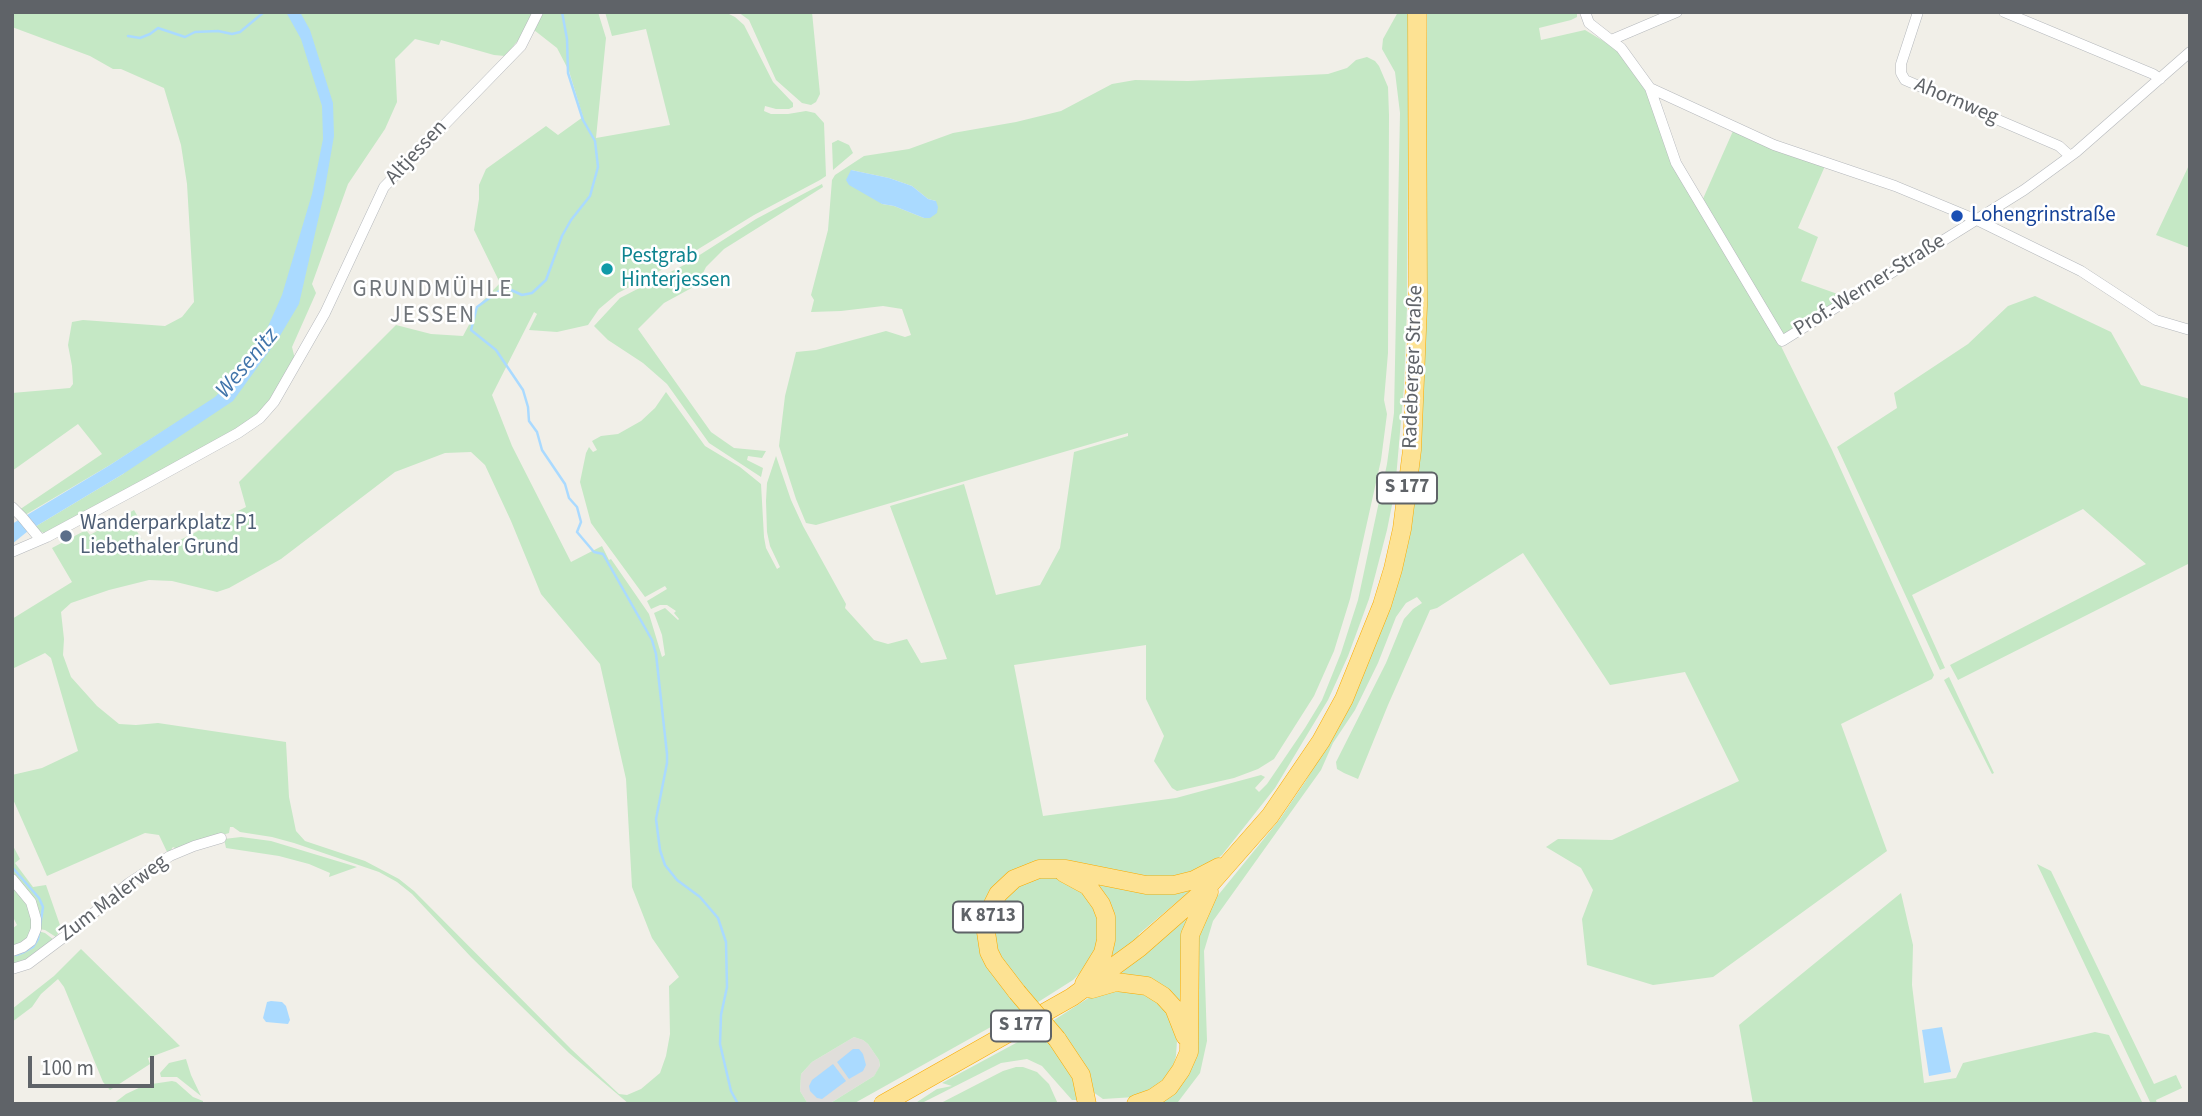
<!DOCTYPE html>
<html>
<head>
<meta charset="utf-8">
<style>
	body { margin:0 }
	#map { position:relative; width:2202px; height:1116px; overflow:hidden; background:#f1efe8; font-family:"Source Sans 3",sans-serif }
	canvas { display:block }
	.frame { position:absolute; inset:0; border:14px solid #5f6368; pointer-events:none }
	.scale { position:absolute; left:28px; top:1056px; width:126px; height:32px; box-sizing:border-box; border:4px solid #5f6368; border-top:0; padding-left:9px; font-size:21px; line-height:24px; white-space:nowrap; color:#5f6368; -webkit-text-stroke:5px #fff; paint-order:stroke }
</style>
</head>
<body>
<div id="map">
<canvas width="2202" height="1116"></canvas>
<div class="frame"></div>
<div class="scale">100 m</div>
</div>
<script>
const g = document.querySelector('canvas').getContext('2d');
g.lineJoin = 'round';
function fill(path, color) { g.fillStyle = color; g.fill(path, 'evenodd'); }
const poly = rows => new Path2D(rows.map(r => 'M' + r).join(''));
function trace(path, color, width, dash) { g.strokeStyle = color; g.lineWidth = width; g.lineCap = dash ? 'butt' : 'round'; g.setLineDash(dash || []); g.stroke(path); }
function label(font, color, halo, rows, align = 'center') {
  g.font = font + ' "Source Sans 3",sans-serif'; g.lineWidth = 5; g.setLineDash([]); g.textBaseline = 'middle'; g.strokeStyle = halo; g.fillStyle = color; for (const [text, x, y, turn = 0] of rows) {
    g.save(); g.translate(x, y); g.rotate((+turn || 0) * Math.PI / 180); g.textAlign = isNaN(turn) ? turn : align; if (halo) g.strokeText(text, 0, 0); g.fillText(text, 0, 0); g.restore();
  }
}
fill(poly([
	[854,1037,863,1040,868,1044,879,1060,880,1067,874,1076,829,1104,808,1104,800,1091,801,1074,812,1062]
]), '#e0deda');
fill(poly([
	[12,12,534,12,520,38,505,56,494,55,441,40,439,45,415,39,395,59,397,102,385,129,348,184,312,284,316,293,292,347,295,359,271,400,258,415,237,429,44,533,33,528,123,474,176,423,110,465,25,515,19,510,102,454,78,424,12,471,12,393,70,388,73,384,72,366,68,345,72,322,83,320,165,326,182,317,194,302,187,184,181,145,164,88,121,69,113,69,90,56,12,27],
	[541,12,598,12,606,38,596,138,670,125,646,29,612,36,605,12,725,12,735,17,744,25,773,82,793,103,793,107,789,109,776,109,765,106,764,111,771,114,788,114,806,111,815,113,824,123,826,176,820,180,754,215,682,259,618,293,599,309,588,325,557,332,529,330,537,314,534,312,492,395,512,446,571,562,602,546,609,560,611,559,649,614,662,657,665,655,662,635,654,613,665,608,678,620,679,619,674,613,676,611,667,605,660,605,651,609,647,601,667,589,665,586,645,597,591,523,580,482,586,453,589,447,593,452,597,450,592,441,601,436,618,434,641,421,655,408,666,392,705,446,740,467,761,484,764,537,766,548,777,569,780,567,770,546,767,532,766,501,767,483,776,456,791,500,803,526,846,604,845,608,874,640,888,644,907,639,921,663,947,659,890,506,964,484,996,595,1040,585,1060,548,1074,452,1128,436,1128,433,816,525,806,523,796,499,779,446,785,396,796,352,816,350,886,331,905,337,911,335,902,309,883,306,841,311,811,312,814,300,811,295,828,230,832,180,835,175,864,156,909,149,953,133,1016,122,1061,111,1112,84,1135,80,1188,81,1328,74,1347,68,1356,60,1367,57,1375,61,1379,66,1388,87,1389,115,1388,353,1384,400,1387,414,1381,460,1350,599,1334,651,1314,696,1274,759,1258,769,1234,778,1177,791,1172,788,1154,761,1164,736,1146,699,1146,645,1014,665,1043,816,1176,798,1261,775,1265,777,1255,788,1259,792,1267,784,1305,728,1322,700,1341,653,1358,600,1387,464,1394,413,1400,113,1395,72,1382,49,1383,39,1398,12,1409,12,1407,307,1404,386,1395,490,1387,530,1369,599,1348,656,1328,700,1275,788,1222,855,1204,870,1161,881,1031,866,983,917,1023,1009,853,1104,829,1104,874,1076,880,1066,879,1060,868,1044,863,1040,854,1037,812,1062,801,1074,800,1091,808,1104,629,1104,569,1053,471,957,412,894,397,882,379,872,294,843,272,837,240,832,233,827,230,827,229,833,177,849,173,847,168,854,159,835,145,833,47,876,12,797,12,775,42,768,78,751,51,658,45,653,12,669,12,619,72,582,52,548,86,530,90,535,134,510,138,517,131,521,146,547,180,540,246,507,239,482,396,325,431,334,463,336,480,304,500,283,474,230,479,199,479,185,486,169,546,126,558,135,583,117,569,71,557,48,534,30],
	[851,170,889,178,912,186,928,199,936,201,924,218,894,206,882,204],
	[471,452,485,465,511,521,541,594,600,664,626,779,632,887,652,938,679,977,669,986,670,1034,666,1056,660,1073,641,1089,627,1095,619,1094,571,1049,414,891,399,879,365,861,305,841,296,831,289,797,286,742,158,723,136,725,119,724,97,706,71,677,63,655,64,639,61,612,71,603,109,590,149,580,172,581,217,592,229,588,281,559,395,472,445,453],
	[738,12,812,12,820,94,816,102,811,105,802,103,776,80,749,20],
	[1427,12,1577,12,1577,17,1571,20,1539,28,1541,40,1585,30,1615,48,1646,88,1674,164,1777,338,1832,450,1934,675,1932,679,1841,724,1887,851,1713,977,1653,985,1587,965,1582,919,1593,890,1581,868,1546,847,1558,839,1612,840,1739,781,1685,672,1610,685,1523,553,1437,608,1430,610,1388,705,1358,779,1344,773,1337,769,1336,762,1386,663,1404,619,1413,609,1422,603,1417,597,1406,603,1396,617,1378,663,1355,710,1333,743,1321,770,1213,921,1204,951,1207,1041,1200,1073,1178,1102,1158,1104,1182,1083,1193,963,1202,915,1280,819,1305,782,1350,706,1390,606,1419,449,1424,385],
	[1733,131,1825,166,1798,228,1818,237,1801,281,1846,297,1784,336,1702,201],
	[838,140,849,145,853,153,833,170,832,143],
	[2190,163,2190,248,2156,235],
	[822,184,823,187,724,249,706,267,697,285,664,303,638,329,711,432,734,448,766,451,762,458,748,456,747,460,763,468,761,477,709,443,667,384,643,363,608,340,594,326,620,298,684,265,756,219],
	[2035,296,2111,332,2141,385,2190,399,2190,563,1958,680,1950,665,2146,564,2083,509,1912,595,1945,668,1940,670,1837,447,1897,408,1894,393,1968,344,2008,306],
	[1949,677,1994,773,1992,774,1944,680],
	[241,837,271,841,357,867,329,877,330,873,309,864,279,856,226,848,224,839],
	[12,844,20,859,15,863,33,887,46,885,61,928,56,937,45,930,39,929,34,899,12,873],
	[2037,864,2051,871,2154,1084,2176,1075,2182,1088,2156,1100,2157,1104,2151,1104],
	[1082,875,1191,890,1139,934,1137,943,1099,971,1112,942],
	[1036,876,1059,876,1082,889,1096,909,1101,939,1084,969,1073,980,1035,1004,1010,974,995,946,994,921,1007,893],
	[12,883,23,895,32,914,31,929,28,939,12,948,12,929,17,925,12,915],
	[1901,893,1913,945,1912,985,1924,1083,1956,1078,1963,1063,2095,1032,2109,1035,2143,1104,1753,1104,1739,1025],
	[1192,910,1182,1012,1112,978],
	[38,931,45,933,54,940,26,960,12,965,12,954],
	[81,949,180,1046,148,1058,150,1064,110,1090,103,1082,64,987,58,979,41,994,32,1007,12,1022,12,1009,54,976],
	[1112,989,1140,990,1155,998,1168,1012,1177,1041,1176,1056,1172,1070,1161,1083,1149,1092,1135,1097,1103,1099,1093,1092,1051,1022,1090,997],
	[1040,1030,1075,1075,1079,1100,1072,1100,1042,1066,1027,1059,1001,1063,920,1104,914,1104,937,1089,952,1086,942,1083],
	[186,1059,191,1075,201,1096,177,1077,161,1077,160,1073,169,1063],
	[1016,1067,1023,1067,1037,1072,1049,1084,1058,1104,939,1104,1003,1071],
	[172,1081,176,1082,193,1097,203,1101,203,1104,113,1104,126,1094,145,1085]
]), '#c5e8c5');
fill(poly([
	[286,12,300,12,310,30,333,103,334,136,324,194,299,304,278,339,233,401,123,474,28,531,12,544,12,524,110,465,215,397,233,379,266,331,282,295,312,194,323,139,322,106,301,39],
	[851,170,889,178,912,186,928,199,936,201,938,207,937,213,930,218,924,218,894,206,882,204,849,185,846,180],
	[271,1001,282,1002,286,1006,290,1020,288,1024,266,1022,263,1018,267,1002],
	[1942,1027,1951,1072,1929,1076,1922,1030],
	[853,1049,859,1049,863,1054,866,1065,863,1071,849,1079,837,1062],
	[833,1064,846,1081,822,1099,817,1098,810,1091,809,1086,812,1080]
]), '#aadaff');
trace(poly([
	[562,12,567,39,568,73,583,120,595,141,598,167,590,196,571,220,562,236,546,280,532,293,522,295,509,289,502,289,477,307,471,330,496,350,523,390,528,407,529,421,537,432,542,450,565,484,569,498,577,507,581,522,577,532,594,552,603,554,652,640,656,654,667,754,667,763,656,819,660,850,665,865,677,880,700,897,718,918,726,942,727,987,721,1015,720,1044,731,1091,738,1104],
	[128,36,140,38,150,34,158,28,185,37,195,32,218,31,232,34,240,32,264,12],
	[12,867,39,898,43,907,38,939,33,947,24,952,16,955]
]), '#aadaff', 2.5);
const street = poly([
	[1585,12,1589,23,1621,48,1650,88,1676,163,1782,341,2024,190,2076,152,2190,52],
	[1918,12,1901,64,1901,73,1905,80,2059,146,2070,156],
	[2004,12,2153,74,2160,79],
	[1611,40,1677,12],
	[1650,88,1774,145,1895,186,1977,220,2081,271,2156,320,2190,330],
	[12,507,22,517,40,539],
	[12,552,47,537,151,481,238,433,260,418,274,402,325,313,384,187,521,46,538,12],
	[12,879,31,902,36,919,36,929,31,941,23,947,12,951],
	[12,969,28,964,76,928,129,883,170,856,194,846,221,838]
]);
const highway = poly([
	[1064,873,1088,886,1101,904,1106,917,1106,940,1103,953,1084,984],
	[1092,989,1116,982,1147,986,1163,996,1174,1008,1185,1036],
	[1017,992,994,962,989,952,986,932,986,923,993,904,998,894,1014,879,1039,869,1066,869,1146,885,1174,885,1194,880,1219,867],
	[1057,1039,1081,1075,1087,1104],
	[883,1104,1072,997,1139,948,1205,890,1270,816,1321,741,1344,699,1382,605,1393,569,1402,529,1412,450,1418,306,1417,12],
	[1136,1104,1153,1098,1169,1087,1181,1070,1189,1052,1190,935,1209,892]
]);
trace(street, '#b5b8bc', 11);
trace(highway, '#f9ab00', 19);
trace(street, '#fff', 10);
trace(highway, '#fde293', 18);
const highwayBridge = poly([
	[1017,992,1057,1039]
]);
trace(highwayBridge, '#f9ab00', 19, []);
trace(highwayBridge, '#fde293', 18);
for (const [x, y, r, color] of [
	[1957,216,7,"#1a4fb4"],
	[607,269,7,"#0f9aa8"],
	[66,536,7,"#5c6f8a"]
]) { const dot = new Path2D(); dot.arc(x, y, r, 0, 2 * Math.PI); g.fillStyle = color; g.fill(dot); trace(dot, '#fff', 2.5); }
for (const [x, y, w] of [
	[1407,488,60],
	[988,917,70],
	[1021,1026,60]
]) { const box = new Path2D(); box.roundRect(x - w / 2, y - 15.5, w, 31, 5); g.fillStyle = '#fff'; g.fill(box); trace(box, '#5f6368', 2); }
label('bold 19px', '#5f6368', null, [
	["S 177",1407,488],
	["K 8713",988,917],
	["S 177",1021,1026]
]);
label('21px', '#5f6368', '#fff', [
	["Ahornweg",1956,102,23],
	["Altjessen",417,153,-47],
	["Prof.-Werner-Straße",1870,286,-32],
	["Radeberger Straße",1414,367,-88],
	["Zum Malerweg",114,899,-37]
]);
label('21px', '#164399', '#fff', [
	["Lohengrinstraße",1971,216]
], 'left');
label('21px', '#0d838f', '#fff', [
	["Pestgrab",621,257],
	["Hinterjessen",621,281]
], 'left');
label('21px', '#4e5e75', '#fff', [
	["Wanderparkplatz P1",80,524],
	["Liebethaler Grund",80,548]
], 'left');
g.letterSpacing = '2px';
label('23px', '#70757a', '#fff', [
	["GRUNDMÜHLE",433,291],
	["JESSEN",433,317]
]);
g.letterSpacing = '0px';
label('italic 23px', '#4174aa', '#fff', [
	["Wesenitz",248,364,-50]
]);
</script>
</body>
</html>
